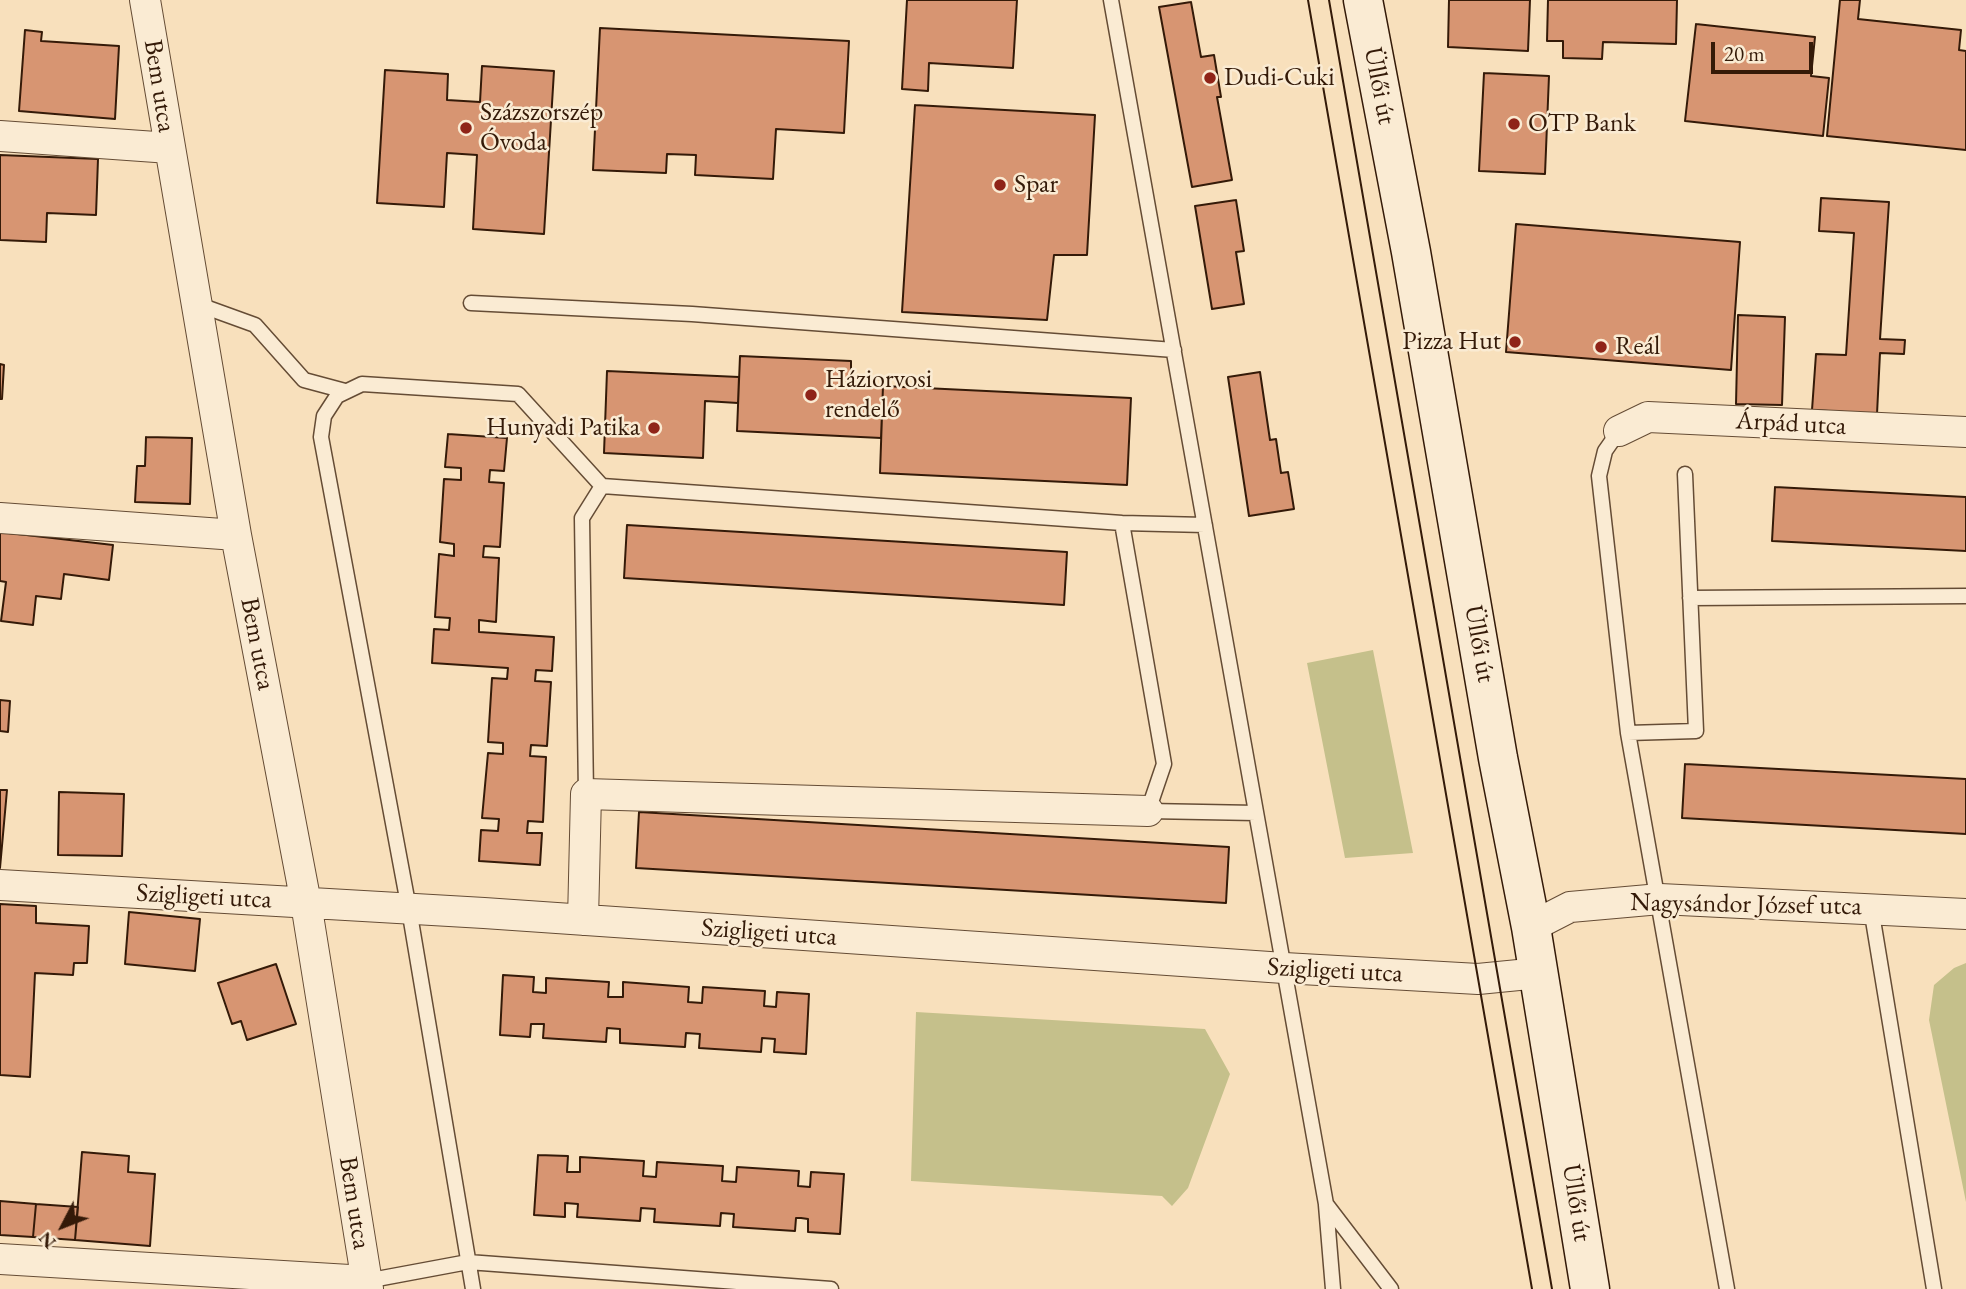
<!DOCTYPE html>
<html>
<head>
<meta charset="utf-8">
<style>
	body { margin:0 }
	#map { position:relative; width:1966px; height:1289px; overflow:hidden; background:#f8e0bc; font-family:"EB Garamond",serif }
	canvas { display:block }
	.north { position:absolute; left:28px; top:1191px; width:70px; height:70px; -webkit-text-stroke:5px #faebd3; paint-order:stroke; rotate:228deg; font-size:19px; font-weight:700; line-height:28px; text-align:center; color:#341a08 }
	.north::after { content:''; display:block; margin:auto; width:24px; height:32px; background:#341a08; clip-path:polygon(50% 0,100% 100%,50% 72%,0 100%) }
	.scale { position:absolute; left:1711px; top:42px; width:102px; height:32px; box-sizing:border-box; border:4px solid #341a08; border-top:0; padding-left:9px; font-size:21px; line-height:24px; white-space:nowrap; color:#341a08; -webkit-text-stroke:5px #faebd3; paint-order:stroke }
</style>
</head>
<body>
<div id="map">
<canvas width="1966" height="1289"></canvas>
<div class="north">N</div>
<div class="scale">20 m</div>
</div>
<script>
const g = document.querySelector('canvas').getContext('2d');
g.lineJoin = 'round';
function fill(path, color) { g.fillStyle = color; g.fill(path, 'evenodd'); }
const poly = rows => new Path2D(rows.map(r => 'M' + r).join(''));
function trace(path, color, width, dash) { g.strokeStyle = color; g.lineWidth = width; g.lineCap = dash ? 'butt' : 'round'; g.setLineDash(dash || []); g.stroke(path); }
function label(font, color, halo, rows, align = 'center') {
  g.font = font + ' "EB Garamond",serif'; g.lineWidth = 5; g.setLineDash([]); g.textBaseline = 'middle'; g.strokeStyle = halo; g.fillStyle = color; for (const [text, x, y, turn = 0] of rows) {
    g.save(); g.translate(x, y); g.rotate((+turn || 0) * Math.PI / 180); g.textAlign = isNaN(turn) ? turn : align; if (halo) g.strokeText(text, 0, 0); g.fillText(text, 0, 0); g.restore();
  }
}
fill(poly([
	[1373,650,1413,853,1345,858,1307,663],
	[1966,963,1966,1202,1929,1020,1934,985,1954,968],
	[916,1012,1205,1029,1230,1074,1188,1188,1172,1206,1162,1196,911,1181]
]), '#c5c08b');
const building = poly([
	[907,0,1017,0,1013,68,929,63,928,91,902,89,907,0],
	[1449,0,1530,0,1528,51,1448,47,1449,0],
	[1548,0,1677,0,1676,44,1603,42,1602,59,1563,58,1563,41,1547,41,1548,0],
	[1840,0,1860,0,1858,19,1961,30,1959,50,1966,51,1966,150,1827,136,1840,0],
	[1191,2,1201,57,1214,55,1221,97,1217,97,1232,180,1192,187,1159,7,1191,2],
	[1696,24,1815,37,1811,76,1829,78,1823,136,1685,121,1696,24],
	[600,28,849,41,844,133,776,129,773,179,695,175,696,155,667,154,666,173,593,170,600,28],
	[25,30,42,32,41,41,119,46,115,119,19,111,25,30],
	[482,66,554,71,544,234,473,229,477,155,447,153,444,207,377,203,385,70,448,74,447,100,480,102,482,66],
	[1484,73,1549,76,1545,174,1479,171,1484,73],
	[915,105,1095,115,1087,255,1054,255,1047,320,902,312,915,105],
	[0,155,98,159,96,215,47,213,46,242,0,240,0,155],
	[1821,198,1889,202,1880,339,1905,340,1904,354,1880,353,1877,414,1812,410,1816,354,1846,355,1854,233,1819,231,1821,198],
	[1236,200,1244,251,1236,252,1244,304,1212,309,1195,206,1236,200],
	[1516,224,1740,242,1731,370,1506,352,1516,224],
	[1738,315,1785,317,1782,405,1736,404,1738,315],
	[740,356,851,361,851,385,883,386,881,438,737,431,740,356],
	[0,364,4,365,2,399,0,399,0,364],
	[607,371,739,377,738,403,705,401,703,458,604,453,607,371],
	[1260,372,1270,440,1276,439,1281,473,1288,472,1294,509,1249,516,1228,377,1260,372],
	[883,386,1131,398,1127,485,880,473,883,386],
	[448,434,507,438,504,471,490,470,489,482,504,483,500,547,484,546,483,557,499,558,496,622,479,620,479,632,554,637,552,671,536,670,535,681,551,682,547,746,531,745,530,756,546,757,543,822,528,821,527,833,542,833,540,865,479,861,481,830,498,831,499,819,482,818,488,753,503,754,503,743,488,742,492,678,507,679,508,668,432,663,434,629,449,630,450,618,435,617,439,554,454,556,454,544,440,542,444,479,461,480,461,468,445,467,448,434],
	[146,437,192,438,190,504,135,502,137,466,145,466,146,437],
	[1775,487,1966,497,1966,551,1772,541,1775,487],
	[627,525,1067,552,1064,605,624,578,627,525],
	[0,532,113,545,109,580,64,574,61,599,36,596,33,625,1,621,6,582,0,581,0,532],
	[0,700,10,701,8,732,0,731,0,700],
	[1685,764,1966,779,1966,834,1682,818,1685,764],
	[0,790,7,790,0,868,0,790],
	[59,792,124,794,122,856,58,855,59,792],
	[639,812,1229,847,1226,903,636,868,639,812],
	[0,904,36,906,36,923,89,926,87,963,74,963,73,975,35,973,30,1077,0,1075,0,904],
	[129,912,200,919,195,971,125,964,129,912],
	[276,964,296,1024,247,1040,241,1021,232,1024,218,983,276,964],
	[503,975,534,977,533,992,546,993,546,978,609,982,608,997,623,997,623,982,689,987,688,1002,702,1003,703,987,765,991,764,1006,776,1007,777,992,809,994,806,1054,774,1052,775,1039,762,1038,761,1052,699,1048,700,1034,686,1033,685,1047,620,1043,620,1029,607,1028,606,1042,543,1038,544,1024,531,1024,530,1037,500,1035,503,975],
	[82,1152,129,1156,128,1172,155,1174,150,1246,75,1240,82,1152],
	[538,1155,568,1156,567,1172,580,1172,580,1157,644,1161,643,1176,656,1177,657,1162,723,1166,722,1181,736,1182,737,1167,799,1171,798,1186,810,1187,811,1172,844,1174,840,1234,808,1232,808,1219,801,1218,796,1218,795,1231,733,1227,734,1214,721,1213,720,1226,654,1222,655,1209,641,1208,640,1221,577,1217,578,1204,565,1203,565,1217,534,1215,538,1155],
	[0,1201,36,1204,33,1237,0,1235,0,1201],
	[36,1204,78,1207,75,1240,33,1237,36,1204]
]);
fill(building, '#d79572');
trace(building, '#341a08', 2);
const lane = poly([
	[1111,0,1326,1204,1391,1289],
	[471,303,692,314,1174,350],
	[197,304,255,325,304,380,345,391],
	[1619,431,1605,451,1599,476,1628,733,1727,1289],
	[1122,523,1164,764,1148,811,1256,813],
	[1690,598,1966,596],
	[1628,733,1696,731,1685,474],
	[586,794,582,518,602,486],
	[1871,908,1934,1289],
	[1326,1205,1333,1289],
	[366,1281,468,1262,831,1289],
	[473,1289,409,909,321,437,324,416,337,396,362,384,518,394,602,486,1122,523,1205,525]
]);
const street = poly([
	[145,0,236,535,306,903,368,1289],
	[0,136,170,148],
	[1619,431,1648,417,1966,432],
	[0,518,236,535],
	[0,885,484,913,1284,968,1478,979,1539,973],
	[583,920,586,794,1148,811],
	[1531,927,1570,907,1660,899,1966,914],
	[0,1259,366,1281]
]);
const secondary = poly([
	[1363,0,1411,252,1498,758,1531,927,1590,1289]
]);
trace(lane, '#654c35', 17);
trace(street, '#654c35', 32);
trace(secondary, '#341a08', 41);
trace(lane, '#faebd3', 14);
trace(street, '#faebd3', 30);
trace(secondary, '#faebd3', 38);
trace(poly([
	[1308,0,1532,1289],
	[1329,0,1552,1289]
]), '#341a08', 2);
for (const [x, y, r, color] of [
	[1210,78,7,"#8f2418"],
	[1514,124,7,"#8f2418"],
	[466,128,7,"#8f2418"],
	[1000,185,7,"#8f2418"],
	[1515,342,7,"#8f2418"],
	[1601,347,7,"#8f2418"],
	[811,395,7,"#8f2418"],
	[654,428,7,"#8f2418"]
]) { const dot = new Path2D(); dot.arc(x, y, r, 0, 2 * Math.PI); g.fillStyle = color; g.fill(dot); trace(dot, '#faebd3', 2.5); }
label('26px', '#341a08', '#faebd3', [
	["Dudi-Cuki",1224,78],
	["Százszorszép",480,113],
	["Óvoda",480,143],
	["OTP Bank",1528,124],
	["Spar",1014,185],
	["Pizza Hut",1501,342,"right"],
	["Reál",1615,347],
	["Háziorvosi",825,380],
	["rendelő",825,410],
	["Hunyadi Patika",640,428,"right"]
], 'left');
label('26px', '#341a08', '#faebd3', [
	["Bem utca",159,86,81],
	["Üllői út",1379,86,79],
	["Árpád utca",1791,424,3],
	["Bem utca",257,644,79],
	["Üllői út",1479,644,80],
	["Szigligeti utca",204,897,3],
	["Nagysándor József utca",1746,905,1],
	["Szigligeti utca",769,933,4],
	["Szigligeti utca",1335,971,3],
	["Bem utca",354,1203,81],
	["Üllői út",1576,1203,81]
]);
</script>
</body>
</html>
